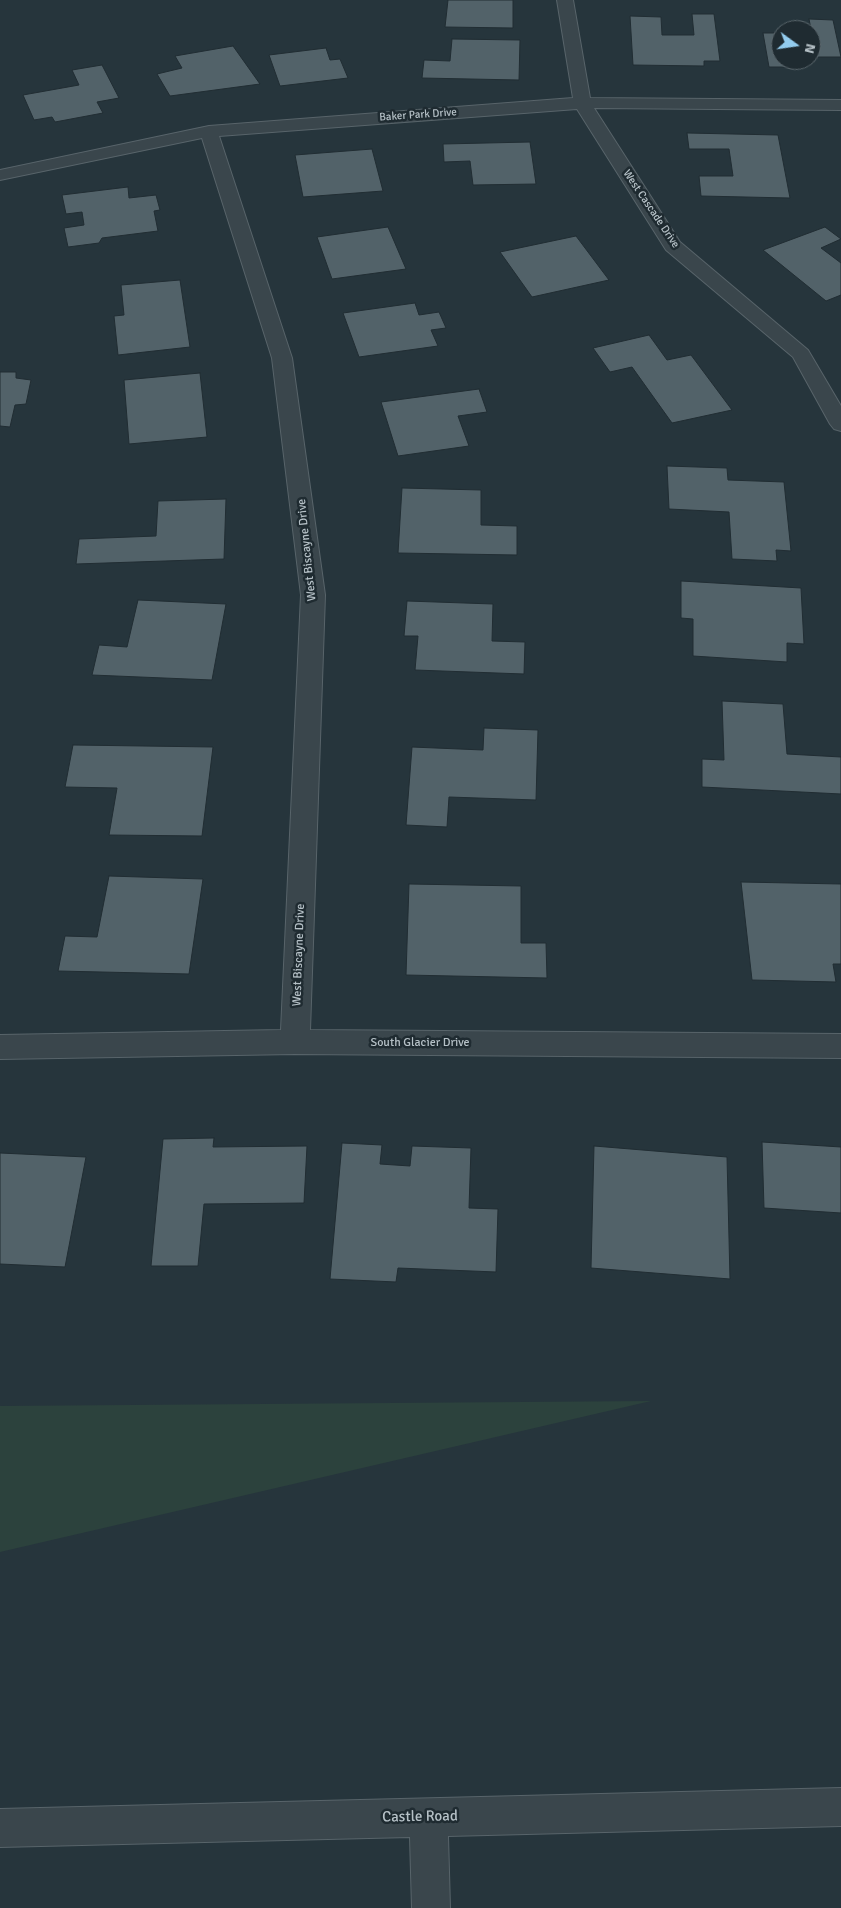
<!DOCTYPE html>
<html>
<head>
<meta charset="utf-8">
<style>
	body { margin:0 }
	#map { position:relative; width:841px; height:1908px; overflow:hidden; background:#26353c; font-family:Signika,sans-serif }
	canvas { display:block }
	.north { position:absolute; left:771px; top:20px; width:50px; height:50px; box-sizing:border-box; background:#1f2b31; border:1px solid #5b676d; border-radius:50%; rotate:104deg; font-size:14px; font-weight:700; line-height:20px; text-align:center; color:#b6c1c7 }
	.north::after { content:''; display:block; margin:auto; width:18px; height:22px; background:#93ccee; clip-path:polygon(50% 0,100% 100%,50% 72%,0 100%) }
</style>
</head>
<body>
<div id="map">
<canvas width="841" height="1908"></canvas>
<div class="north">N</div>
</div>
<script>
const g = document.querySelector('canvas').getContext('2d');
g.lineJoin = 'round';
function fill(path, color) { g.fillStyle = color; g.fill(path, 'evenodd'); }
const poly = rows => new Path2D(rows.map(r => 'M' + r).join(''));
function trace(path, color, width, dash) { g.strokeStyle = color; g.lineWidth = width; g.lineCap = dash ? 'butt' : 'round'; g.setLineDash(dash || []); g.stroke(path); }
function label(font, color, halo, rows, align = 'center') {
  g.font = font + ' Signika,sans-serif'; g.lineWidth = 5; g.setLineDash([]); g.textBaseline = 'middle'; g.strokeStyle = halo; g.fillStyle = color; for (const [text, x, y, turn = 0] of rows) {
    g.save(); g.translate(x, y); g.rotate((+turn || 0) * Math.PI / 180); g.textAlign = isNaN(turn) ? turn : align; if (halo) g.strokeText(text, 0, 0); g.fillText(text, 0, 0); g.restore();
  }
}
fill(poly([
	[651,1401,0,1552,0,1406]
]), '#2c423d');
const building = poly([
	[448,0,513,0,513,28,445,27,448,0],
	[692,14,714,14,720,61,704,61,704,66,633,65,630,16,661,17,662,35,694,35,692,14],
	[809,19,833,20,841,57,811,57,812,34,809,19],
	[763,33,781,33,781,60,804,60,806,67,769,67,763,33],
	[452,39,520,40,519,80,422,78,424,60,450,61,452,39],
	[233,46,260,84,170,96,157,74,182,68,175,56,233,46],
	[326,48,330,60,340,59,348,78,280,86,269,55,326,48],
	[102,65,119,98,97,102,103,113,55,122,52,117,34,120,23,95,79,85,72,70,102,65],
	[687,133,778,135,790,198,701,196,699,176,733,176,729,149,689,149,687,133],
	[530,142,536,184,473,185,470,161,444,162,443,144,530,142],
	[372,149,383,191,303,197,295,155,372,149],
	[128,187,129,198,156,195,160,210,154,211,158,231,102,238,99,243,68,247,64,228,84,225,82,212,66,214,62,195,128,187],
	[388,227,406,269,332,279,317,237,388,227],
	[825,227,841,239,821,248,841,263,841,295,826,301,763,250,825,227],
	[576,236,609,280,532,297,500,252,576,236],
	[180,280,190,347,118,355,114,316,124,315,121,285,180,280],
	[415,303,419,315,439,312,446,328,431,330,438,346,359,357,343,313,415,303],
	[649,335,667,360,691,355,732,410,672,423,632,367,610,372,593,348,649,335],
	[0,372,16,372,16,378,31,380,26,404,15,405,10,427,0,426,0,372],
	[200,373,207,437,129,444,124,380,200,373],
	[479,389,487,412,458,416,469,446,398,456,381,402,479,389],
	[667,466,727,468,728,480,784,482,791,551,776,550,777,561,732,559,729,512,669,509,667,466],
	[402,488,481,490,481,525,517,526,517,555,398,553,402,488],
	[226,499,224,559,76,564,79,539,156,536,158,501,226,499],
	[681,581,801,588,804,644,787,643,787,662,693,656,693,619,681,618,681,581],
	[138,600,226,604,212,680,92,675,99,645,127,647,138,600],
	[407,601,493,604,492,641,525,642,524,674,415,670,418,636,404,636,407,601],
	[722,701,783,704,787,754,841,757,841,794,702,787,702,759,724,760,722,701],
	[484,728,538,730,536,800,449,797,447,827,406,825,412,747,483,750,484,728],
	[73,745,213,747,202,836,109,835,117,788,65,787,73,745],
	[109,876,203,879,189,974,58,971,65,936,97,937,109,876],
	[741,882,841,884,841,964,833,964,836,982,752,980,741,882],
	[409,884,521,886,521,943,546,943,547,978,406,975,409,884],
	[214,1138,213,1147,307,1146,304,1203,204,1204,198,1266,151,1266,163,1139,214,1138],
	[762,1142,841,1147,841,1213,764,1208,762,1142],
	[342,1143,382,1145,380,1164,410,1166,412,1146,471,1148,469,1208,498,1209,496,1272,398,1268,396,1282,330,1279,342,1143],
	[594,1146,727,1157,730,1279,591,1268,594,1146],
	[0,1153,86,1157,65,1267,0,1264,0,1153]
]);
fill(building, '#526269');
trace(building, '#212d33', 1);
const minor = poly([
	[557,0,573,0,590,98,841,100,841,110,594,108,680,242,808,350,841,406,841,431,834,429,830,424,793,357,666,250,577,109,219,136,292,358,325,595,310,1030,841,1034,841,1058,295,1054,0,1059,0,1035,281,1030,301,595,272,358,202,138,0,180,0,170,209,126,573,98,557,0],
	[841,1788,841,1826,448,1836,450,1908,412,1908,410,1837,0,1847,0,1809,841,1788]
]);
trace(minor, '#58646a', 2);
fill(minor, '#3a464c');
label('11px', '#b6c1c7', '#1f2b31', [
	["Baker Park Drive",418,115,-4],
	["West Cascade Drive",651,209,56]
]);
label('12px', '#b6c1c7', '#1f2b31', [
	["West Biscayne Drive",307,550,-96],
	["West Biscayne Drive",299,955,-88],
	["South Glacier Drive",420,1043]
]);
label('15px', '#b6c1c7', '#1f2b31', [
	["Castle Road",420,1817,-1]
]);
</script>
</body>
</html>
